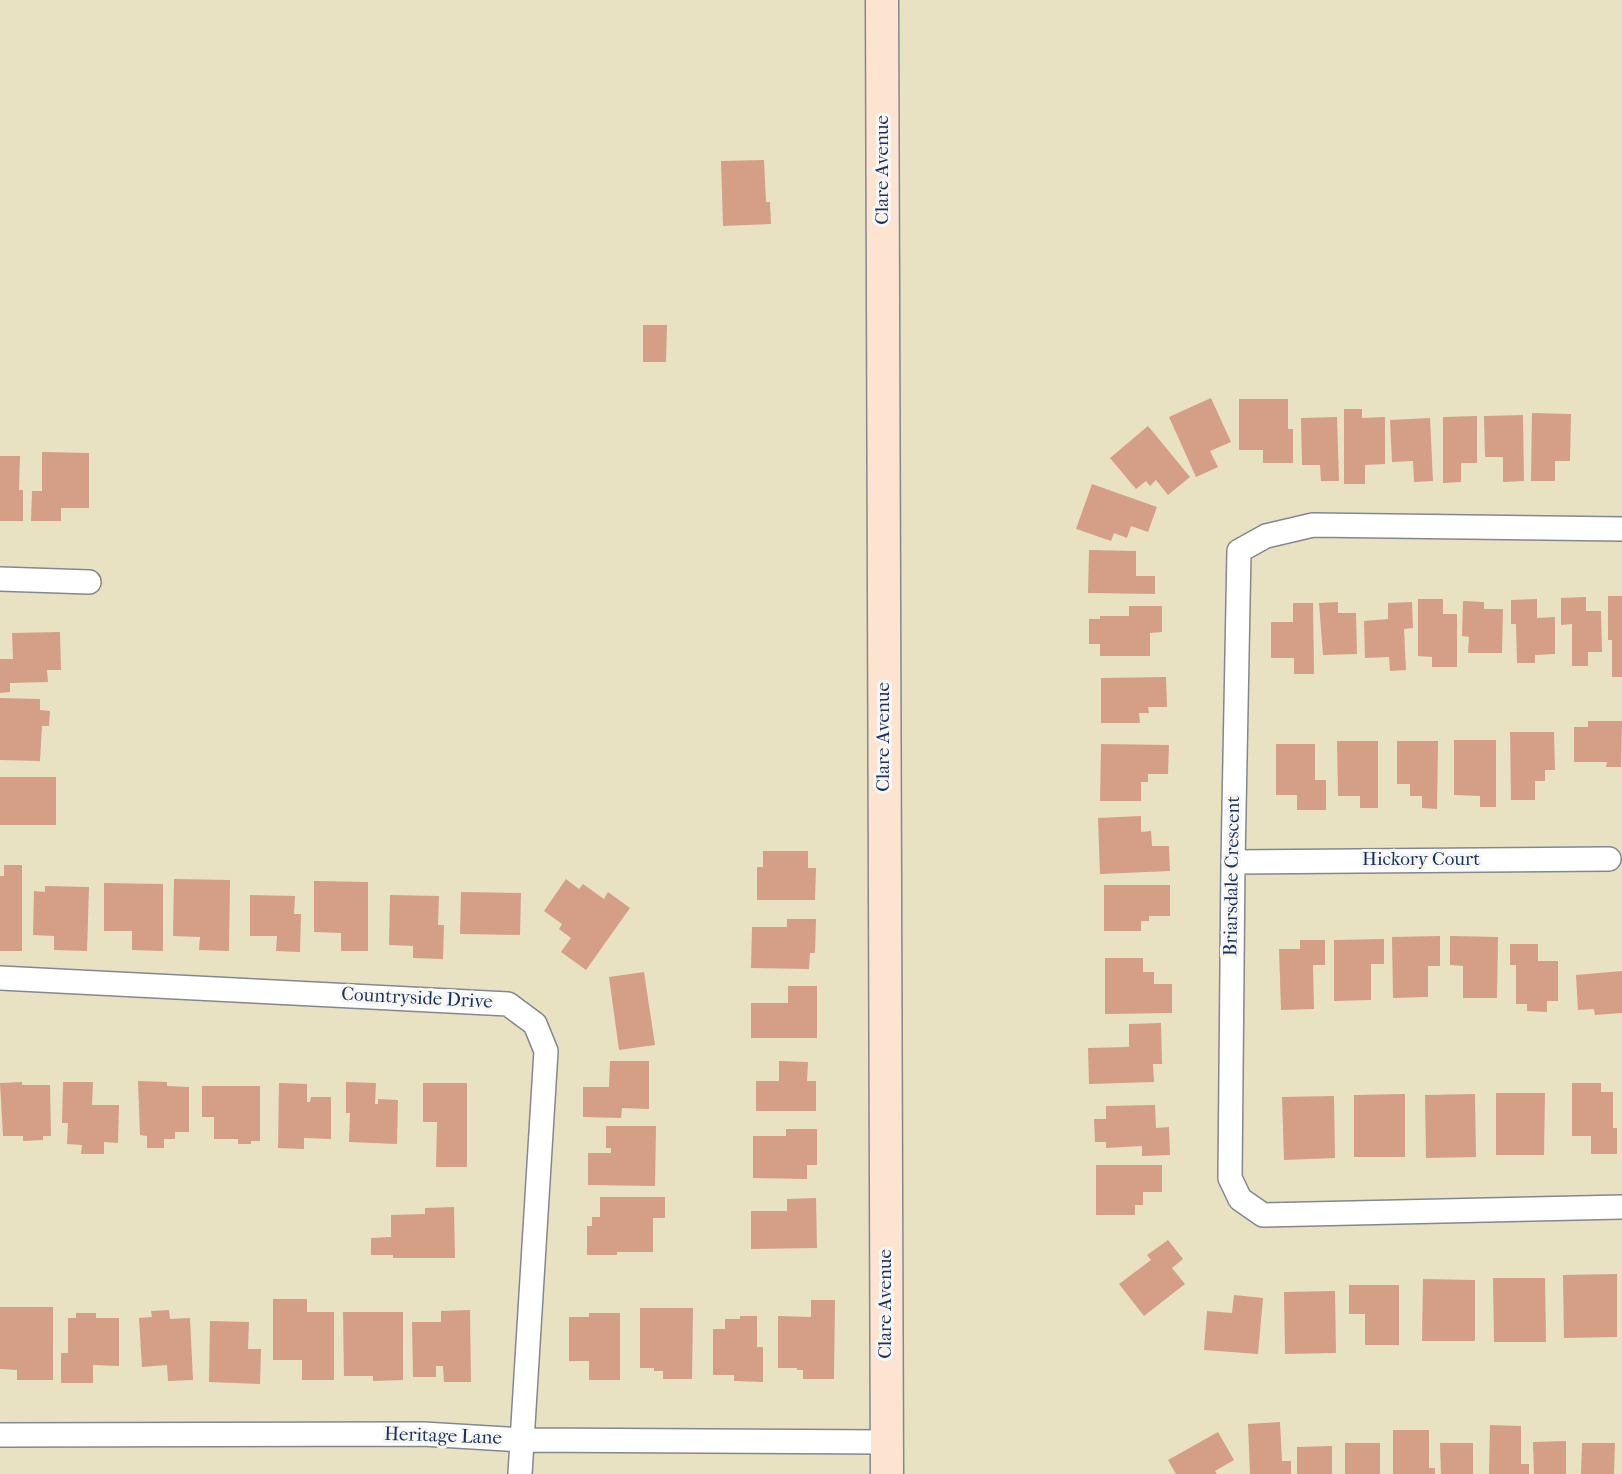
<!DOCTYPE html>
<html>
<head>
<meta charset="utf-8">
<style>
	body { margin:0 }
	canvas { display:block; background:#e8e2c2 }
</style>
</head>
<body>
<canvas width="1622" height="1474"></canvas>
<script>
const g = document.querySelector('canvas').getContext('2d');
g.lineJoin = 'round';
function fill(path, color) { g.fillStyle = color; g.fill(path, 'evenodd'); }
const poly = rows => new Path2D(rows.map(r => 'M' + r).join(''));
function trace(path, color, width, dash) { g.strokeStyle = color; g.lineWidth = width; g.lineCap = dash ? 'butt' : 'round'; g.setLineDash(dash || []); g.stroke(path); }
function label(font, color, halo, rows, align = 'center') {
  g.font = font + ' "IM FELL French Canon",serif'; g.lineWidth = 6; g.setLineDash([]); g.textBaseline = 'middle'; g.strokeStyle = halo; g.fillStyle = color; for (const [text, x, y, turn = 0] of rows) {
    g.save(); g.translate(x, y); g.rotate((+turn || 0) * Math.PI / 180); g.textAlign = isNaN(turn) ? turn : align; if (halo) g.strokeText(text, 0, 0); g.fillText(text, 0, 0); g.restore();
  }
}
fill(poly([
	[764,160,766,202,770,202,771,224,723,226,721,161],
	[643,325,667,325,666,362,643,362],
	[1211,398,1231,442,1210,451,1218,467,1196,477,1169,417],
	[1239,399,1288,399,1288,429,1293,429,1293,463,1263,463,1263,450,1239,450],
	[1344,409,1362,409,1362,418,1385,417,1385,464,1365,465,1365,484,1344,484],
	[1532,413,1571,414,1570,461,1555,461,1555,481,1531,481],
	[1523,415,1524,481,1503,482,1503,457,1485,457,1484,416],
	[1477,416,1477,463,1461,463,1461,482,1443,483,1443,417],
	[1337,417,1339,481,1321,481,1320,465,1302,465,1301,418],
	[1430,418,1433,481,1414,482,1413,461,1392,462,1390,420],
	[1148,426,1190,477,1168,495,1156,480,1150,486,1146,481,1136,489,1110,458],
	[42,452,89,453,89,508,61,508,61,521,31,521,32,491,42,491],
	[0,456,20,456,19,490,23,490,23,521,0,521],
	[1092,484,1157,507,1148,532,1131,526,1127,538,1114,533,1111,541,1076,529],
	[1089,550,1136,551,1136,576,1155,576,1155,594,1088,593],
	[1608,596,1622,596,1622,677,1612,677,1612,640,1608,640],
	[1586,597,1586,611,1601,611,1602,652,1588,652,1588,666,1572,666,1572,624,1561,625,1561,598],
	[1418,599,1443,599,1443,614,1457,614,1457,667,1432,667,1432,657,1418,656],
	[1537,599,1537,618,1555,617,1555,654,1535,655,1535,663,1517,663,1516,624,1511,624,1511,600],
	[1463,601,1484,602,1484,609,1503,609,1502,653,1468,653,1469,637,1462,636],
	[1338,602,1338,613,1356,613,1357,654,1323,655,1319,603],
	[1412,602,1413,628,1404,629,1406,670,1390,671,1389,657,1365,658,1364,621,1388,619,1388,603],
	[1293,603,1313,603,1314,674,1294,674,1294,658,1271,658,1271,622,1293,622],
	[1129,606,1162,606,1162,632,1150,633,1150,656,1100,656,1100,644,1089,644,1089,619,1100,619,1100,616,1129,616],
	[60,632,61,670,47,670,48,682,10,683,10,692,0,693,0,659,13,659,12,633],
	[1166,677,1167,707,1148,707,1149,713,1139,713,1140,723,1101,723,1101,678],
	[0,698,40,699,40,710,50,711,49,726,42,726,40,761,0,760],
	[1588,721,1622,721,1621,767,1606,767,1607,762,1574,762,1574,727,1588,727],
	[1510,732,1554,732,1555,770,1545,770,1545,781,1535,781,1535,800,1511,800],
	[1454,740,1496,740,1496,807,1480,807,1480,796,1454,795],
	[1337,741,1378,741,1378,808,1360,808,1360,796,1338,796],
	[1397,741,1438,741,1437,809,1422,808,1422,796,1410,796,1410,784,1397,784],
	[1101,744,1169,745,1168,774,1148,774,1148,782,1141,782,1141,801,1100,801],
	[1276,744,1315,744,1315,780,1326,780,1326,810,1297,810,1297,795,1276,795],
	[0,777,56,777,56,825,0,825],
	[1141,816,1141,832,1151,831,1152,846,1169,846,1170,871,1100,874,1098,818],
	[763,851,808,851,808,868,816,868,815,900,757,900,757,867,763,867],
	[4,865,22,865,22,951,0,951,0,876,4,876],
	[174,879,230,880,229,951,199,950,200,937,173,936],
	[566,879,579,889,583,884,604,899,608,892,630,908,586,970,561,952,571,938,559,929,562,924,544,911],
	[314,881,368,882,368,951,341,951,341,933,314,932],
	[104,883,163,884,163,951,132,950,132,931,104,931],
	[1104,885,1170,885,1170,916,1149,916,1149,921,1141,921,1141,931,1104,931],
	[45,886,89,887,87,951,54,950,54,936,33,935,34,891,45,892],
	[461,892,521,893,520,935,460,934],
	[250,895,295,896,294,914,301,914,300,952,276,951,277,936,250,936],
	[390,895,439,896,438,925,444,925,443,959,413,958,413,946,389,945],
	[787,919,816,919,815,953,810,953,809,969,751,968,752,927,787,927],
	[1440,936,1440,966,1428,966,1428,997,1393,998,1392,937],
	[1450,936,1498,937,1497,998,1463,998,1463,966,1450,965],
	[1384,939,1384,964,1371,964,1371,1000,1334,1001,1334,940],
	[1300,940,1325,940,1325,965,1313,965,1314,1009,1281,1010,1279,949,1300,949],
	[1510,944,1538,944,1538,961,1558,961,1558,1001,1547,1001,1547,1012,1527,1011,1527,1004,1516,1004,1516,965,1510,965],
	[1105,958,1143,958,1143,972,1154,972,1154,984,1172,984,1172,1013,1105,1014],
	[1622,971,1622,1013,1595,1015,1594,1009,1578,1010,1576,975],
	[644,972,655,1045,619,1050,609,977],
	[788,986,817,986,817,1038,751,1038,751,1003,788,1003],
	[1161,1023,1162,1064,1153,1064,1154,1082,1089,1084,1088,1048,1129,1047,1129,1024],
	[610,1061,649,1061,649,1109,622,1108,621,1118,583,1117,583,1087,609,1087],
	[779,1061,808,1062,807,1081,816,1081,816,1111,756,1111,756,1081,779,1081],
	[138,1081,167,1082,167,1086,189,1087,189,1132,175,1132,175,1139,164,1139,164,1148,147,1148,147,1136,140,1135],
	[22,1082,22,1085,50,1085,51,1136,43,1136,43,1140,23,1141,23,1136,3,1136,0,1083],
	[63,1082,93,1082,92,1105,119,1105,118,1143,104,1142,104,1154,81,1154,82,1145,67,1144,68,1123,62,1123],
	[346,1082,376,1083,375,1104,378,1104,378,1099,398,1100,397,1144,349,1142,350,1113,346,1113],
	[279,1083,307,1084,307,1102,310,1102,311,1097,331,1097,331,1139,304,1138,304,1149,278,1148],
	[423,1083,467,1083,467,1167,436,1167,437,1122,423,1122],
	[1572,1083,1601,1083,1601,1092,1613,1092,1613,1128,1617,1128,1617,1154,1591,1154,1591,1136,1572,1136],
	[202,1086,260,1086,260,1141,251,1141,251,1144,238,1144,238,1139,214,1139,214,1117,202,1117],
	[1496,1093,1545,1093,1544,1155,1496,1155],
	[1405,1094,1405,1157,1354,1157,1354,1095],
	[1475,1094,1476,1157,1426,1158,1425,1095],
	[1334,1096,1335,1158,1284,1160,1282,1097],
	[1155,1105,1156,1128,1169,1127,1170,1155,1142,1156,1142,1146,1106,1148,1106,1142,1095,1142,1094,1119,1106,1119,1106,1106],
	[606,1126,656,1126,655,1186,588,1185,588,1153,611,1153,611,1148,606,1148],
	[786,1129,817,1129,817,1165,807,1165,807,1179,753,1178,753,1136,786,1136],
	[1096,1165,1162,1165,1162,1192,1143,1192,1143,1205,1135,1205,1135,1215,1096,1215],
	[600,1197,665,1197,665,1218,653,1218,653,1252,617,1252,617,1255,587,1255,587,1226,592,1226,592,1217,600,1217],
	[816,1198,817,1248,751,1249,751,1211,787,1211,787,1199],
	[454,1207,455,1258,393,1258,393,1255,371,1255,371,1238,391,1237,391,1215,425,1214,425,1208],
	[1168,1240,1183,1259,1172,1268,1185,1284,1144,1316,1119,1284,1151,1260,1147,1255],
	[1617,1274,1617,1337,1564,1338,1563,1275],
	[1493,1278,1545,1278,1546,1342,1494,1342],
	[1423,1279,1475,1280,1475,1341,1422,1341],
	[1349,1285,1399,1285,1399,1345,1365,1345,1365,1314,1349,1314],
	[1335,1291,1336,1353,1285,1354,1284,1292],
	[1234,1295,1263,1298,1258,1354,1204,1350,1207,1311,1232,1313],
	[273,1299,307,1299,307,1312,334,1312,334,1380,302,1380,302,1360,273,1360],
	[811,1300,835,1300,834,1379,803,1379,803,1370,797,1370,797,1368,778,1368,778,1316,811,1317],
	[0,1307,53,1307,53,1380,17,1380,17,1370,0,1369],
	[640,1308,693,1308,692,1379,663,1379,663,1371,654,1371,654,1368,640,1368],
	[169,1310,170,1319,190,1318,193,1380,168,1381,167,1365,142,1367,139,1318,152,1317,151,1311],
	[470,1310,471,1382,444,1382,443,1366,436,1366,436,1377,413,1377,412,1322,441,1322,441,1311],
	[343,1312,403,1312,403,1380,373,1381,373,1376,344,1376],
	[76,1313,96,1313,96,1318,119,1318,119,1366,93,1365,93,1383,61,1383,61,1353,68,1353,68,1318,76,1318],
	[589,1313,620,1313,620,1380,589,1380,589,1361,569,1361,569,1317,589,1317],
	[740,1316,757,1316,757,1347,763,1347,763,1382,734,1381,734,1375,713,1375,713,1329,725,1329,725,1319,740,1319],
	[210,1321,249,1322,248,1349,261,1349,260,1384,209,1382],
	[1280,1422,1282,1461,1291,1461,1291,1474,1250,1474,1248,1424],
	[1490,1425,1521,1426,1521,1464,1529,1464,1529,1474,1489,1474],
	[1393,1430,1429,1430,1429,1468,1435,1468,1435,1474,1393,1474],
	[1218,1432,1234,1460,1215,1471,1217,1474,1176,1474,1168,1460],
	[1566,1441,1566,1474,1534,1474,1533,1442],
	[1345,1443,1380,1443,1380,1474,1345,1474],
	[1440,1443,1473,1443,1473,1474,1441,1474],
	[1582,1443,1615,1443,1614,1474,1581,1474],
	[1332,1446,1332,1474,1297,1474,1297,1447]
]), '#d59e87');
const street = poly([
	[1622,529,1313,525,1266,536,1239,551,1233,862,1230,1178,1240,1199,1263,1215,1622,1207],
	[0,579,89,582],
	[1233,862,1609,859],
	[0,978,508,1004,535,1024,546,1051,520,1474],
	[0,1435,423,1434,523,1440,887,1442]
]);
const secondary = poly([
	[882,0,887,1474]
]);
trace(street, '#828890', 26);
trace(secondary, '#828890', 35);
trace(street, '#fff', 23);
trace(secondary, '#fde4d0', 32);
label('19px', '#1b2f5e', '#f6f6f2', [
	["Clare Avenue",883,170,-90],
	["Clare Avenue",884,737,-90],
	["Hickory Court",1421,860],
	["Briarsdale Crescent",1233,876,-89],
	["Countryside Drive",417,999,3],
	["Clare Avenue",886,1304,-90],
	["Heritage Lane",443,1437,2]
]);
</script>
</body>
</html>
